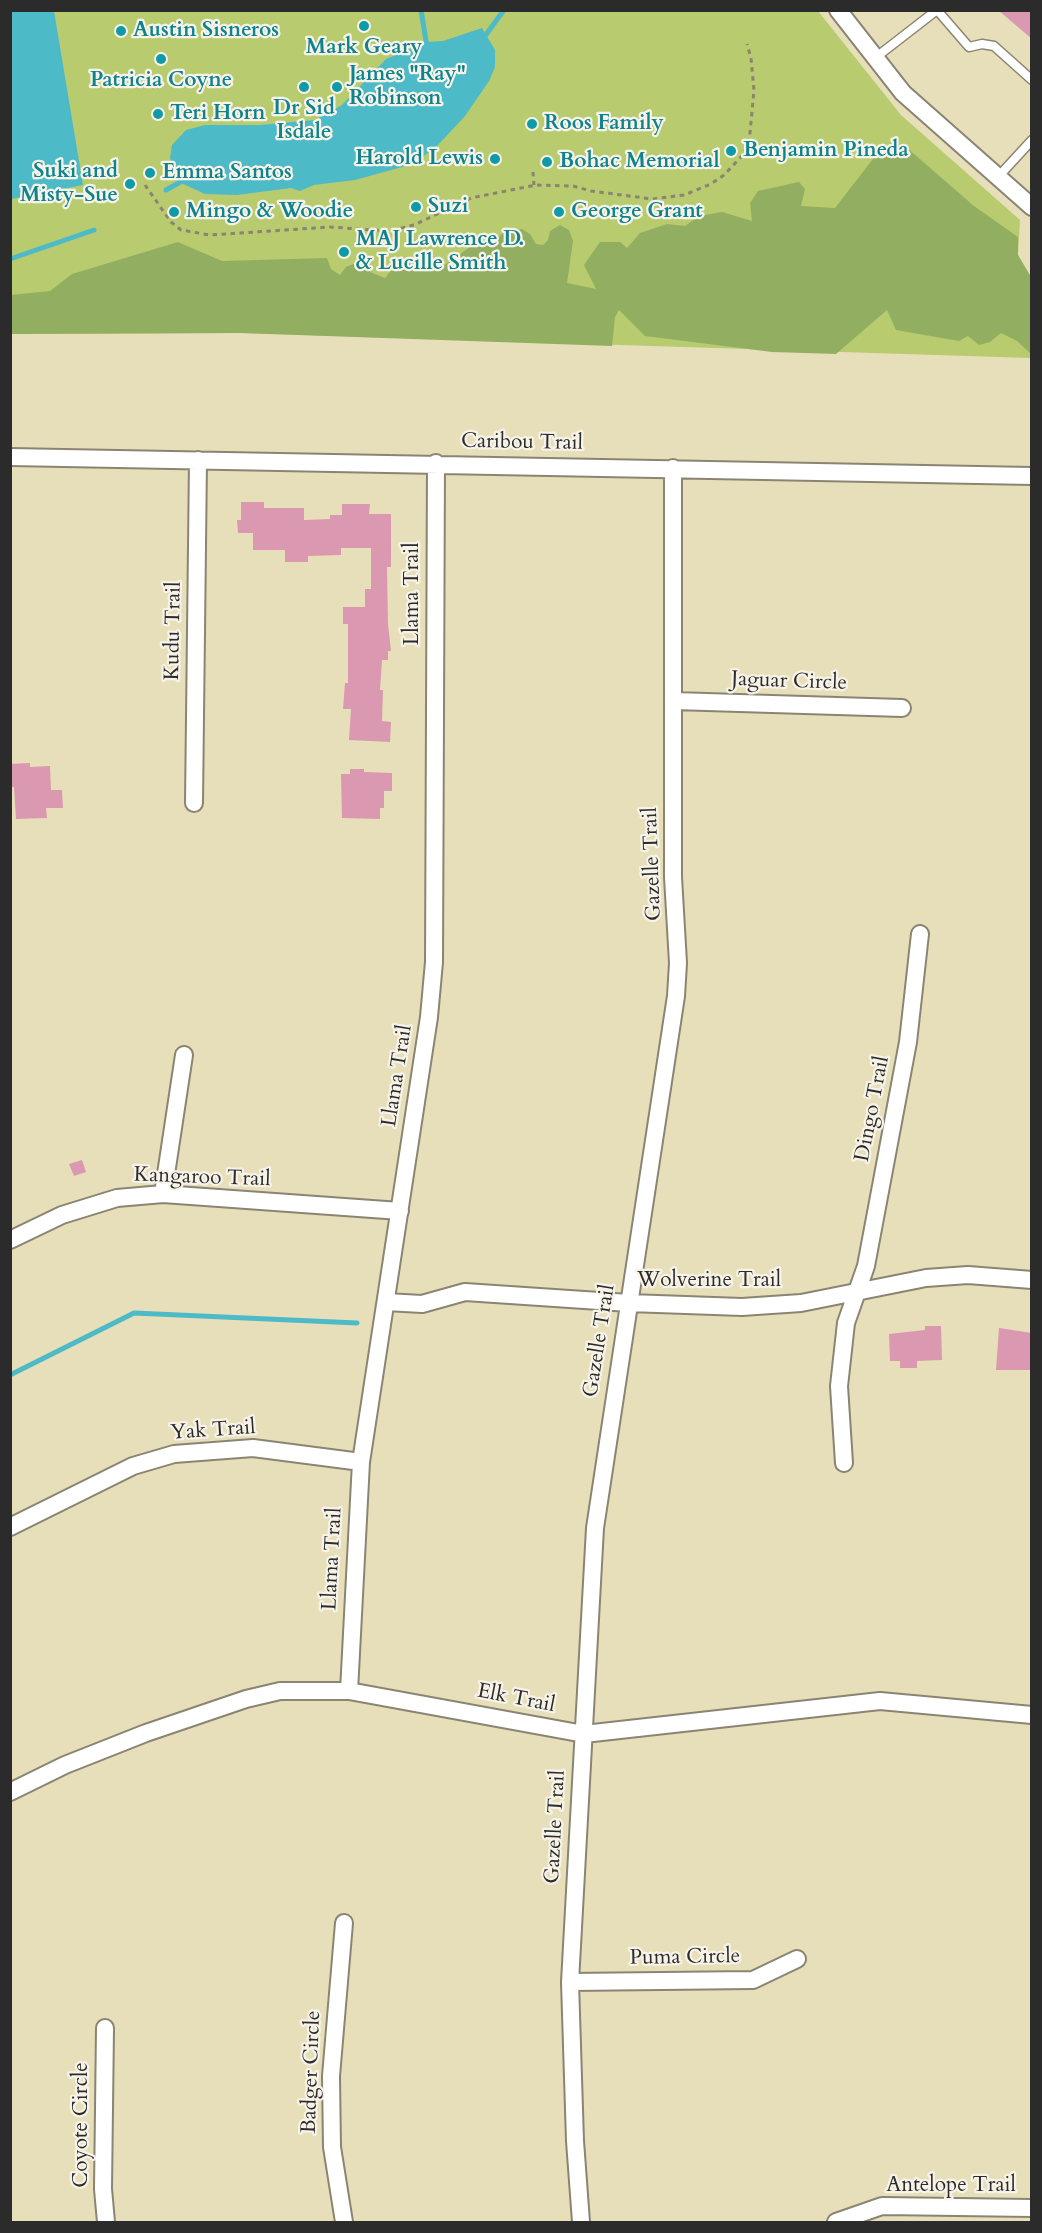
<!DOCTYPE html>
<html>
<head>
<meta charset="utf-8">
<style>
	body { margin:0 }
	#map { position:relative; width:1042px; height:2233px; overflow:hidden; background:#e7dfba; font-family:Cardo,serif }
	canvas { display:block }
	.frame { position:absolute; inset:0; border:12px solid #2b2b2b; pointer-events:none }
</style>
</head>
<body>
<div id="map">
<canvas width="1042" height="2233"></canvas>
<div class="frame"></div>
</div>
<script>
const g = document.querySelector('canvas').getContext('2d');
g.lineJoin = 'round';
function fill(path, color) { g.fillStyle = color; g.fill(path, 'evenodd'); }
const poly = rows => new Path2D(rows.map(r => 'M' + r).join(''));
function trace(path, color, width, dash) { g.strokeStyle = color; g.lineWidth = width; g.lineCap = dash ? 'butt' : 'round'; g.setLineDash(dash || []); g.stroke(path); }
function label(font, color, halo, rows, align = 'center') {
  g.font = font + ' Cardo,serif'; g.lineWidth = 4.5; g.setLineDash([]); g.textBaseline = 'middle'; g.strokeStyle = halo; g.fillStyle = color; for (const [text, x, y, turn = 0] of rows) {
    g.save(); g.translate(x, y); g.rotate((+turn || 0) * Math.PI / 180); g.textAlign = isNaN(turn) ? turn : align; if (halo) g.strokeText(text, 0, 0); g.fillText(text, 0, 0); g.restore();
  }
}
fill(poly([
	[10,11,818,11,901,115,1020,220,1018,255,1031,277,1031,358,241,333,11,334]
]), '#b8cb6e');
fill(poly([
	[906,147,974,206,1018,237,1018,255,1031,277,1031,354,1017,341,1001,333,990,342,979,345,968,336,959,341,896,330,887,310,836,354,772,352,645,336,619,310,615,317,612,346,241,333,11,334,11,295,50,291,72,274,178,242,222,261,327,258,331,269,340,275,346,267,356,263,365,263,370,272,385,278,398,262,410,259,438,270,474,244,491,245,505,231,522,229,530,234,536,244,543,245,548,240,550,231,560,225,569,230,573,241,567,283,596,289,584,265,600,242,620,242,627,248,640,233,667,224,685,226,699,216,722,212,752,221,750,203,758,191,799,182,805,189,801,206,835,208,879,151]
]), '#92af61');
fill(poly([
	[11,10,54,11,83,185,11,199],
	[482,28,495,50,495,67,489,81,465,116,437,146,413,164,355,180,314,185,300,191,291,188,237,195,205,194,179,182,170,158,172,145,186,130,205,125,260,125,315,120,342,105,386,59,427,42,443,41]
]), '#4dbac7');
trace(poly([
	[421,10,427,47],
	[482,40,504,10],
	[166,190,184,180],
	[10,259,94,230],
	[10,1375,134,1313,357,1323]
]), '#4dbac7', 5);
fill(poly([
	[998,10,1032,10,1032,39],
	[241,502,264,502,264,508,304,508,304,520,330,519,330,515,342,515,342,504,370,504,369,514,391,514,391,567,387,567,388,624,391,651,388,651,388,660,382,660,380,690,383,690,382,721,391,722,390,742,349,740,351,709,343,709,345,683,348,683,348,624,343,624,343,607,365,607,365,589,371,589,371,548,341,548,341,555,308,556,308,562,285,562,285,550,253,550,253,533,238,533,237,520,241,520],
	[30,763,30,767,50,766,51,790,62,790,63,808,46,808,47,818,16,819,14,787,10,787,10,764],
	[350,769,364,769,364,772,392,773,392,791,384,791,384,808,380,808,380,819,342,818,341,774,350,774],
	[82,1160,86,1172,74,1176,69,1164],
	[925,1326,941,1326,942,1360,917,1361,917,1368,900,1368,900,1361,890,1361,889,1334,925,1330],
	[999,1328,1032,1333,1032,1370,996,1370]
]), '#db98b1');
const service = poly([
	[937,10,969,47,982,44,994,46,1032,80],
	[875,58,937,10],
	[998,177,1032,140]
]);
const minor = poly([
	[838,10,903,93,1032,207],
	[10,457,1032,476],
	[674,701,902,708],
	[194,803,198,460],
	[163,1194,184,1055],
	[10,1240,62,1215,117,1198,163,1194,400,1211],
	[386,1302,422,1304,465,1292,629,1303,742,1307,801,1303,926,1278,968,1275,1032,1280],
	[844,1463,839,1386,846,1323,866,1266,908,1042,920,934],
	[10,1527,133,1466,174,1454,253,1448,361,1462],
	[349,1691,361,1462,429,1017,434,962,436,463],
	[10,1792,65,1765,146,1733,246,1699,280,1691,349,1691,584,1734,880,1701,1032,1715],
	[570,1982,753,1980,797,1959],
	[105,2028,103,2189,106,2222],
	[344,2222,332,2147,331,2076,344,1923],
	[581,2222,575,2141,570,1982,595,1528,676,996,678,963,673,877,673,468],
	[836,2222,882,2206,1032,2208]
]);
trace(service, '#898572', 11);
trace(minor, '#898572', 20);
trace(poly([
	[533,172,534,185],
	[145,185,171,222,181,230,210,235,330,227,389,231,414,225,471,198,536,185,573,186,591,191,652,199,684,195,711,184,724,175,742,156,749,143,754,90,751,58,747,44]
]), '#898572', 3, [4.5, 4.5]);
trace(service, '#fff', 8);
trace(minor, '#fff', 16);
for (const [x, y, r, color] of [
	[364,26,6,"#0f9aa8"],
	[121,31,6,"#0f9aa8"],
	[161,59,6,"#0f9aa8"],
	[304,87,6,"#0f9aa8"],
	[337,87,6,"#0f9aa8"],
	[158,114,6,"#0f9aa8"],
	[532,124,6,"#0f9aa8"],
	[731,151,6,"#0f9aa8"],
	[495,159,6,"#0f9aa8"],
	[547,162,6,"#0f9aa8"],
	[150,173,6,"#0f9aa8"],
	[130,184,6,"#0f9aa8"],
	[416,207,6,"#0f9aa8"],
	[174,212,6,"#0f9aa8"],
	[559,212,6,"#0f9aa8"],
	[344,252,6,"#0f9aa8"]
]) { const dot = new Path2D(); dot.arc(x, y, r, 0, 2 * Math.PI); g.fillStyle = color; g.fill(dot); trace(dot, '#f7f3e8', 2); }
label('bold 21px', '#0d838f', '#f7f3e8', [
	["Austin Sisneros",133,31],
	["Mark Geary",364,48,"center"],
	["James \"Ray\"",349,75],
	["Robinson",349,99],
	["Patricia Coyne",161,81,"center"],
	["Dr Sid",304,109,"center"],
	["Isdale",304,133,"center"],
	["Teri Horn",170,114],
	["Roos Family",544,124],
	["Benjamin Pineda",743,151],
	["Harold Lewis",483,159,"right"],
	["Bohac Memorial",559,162],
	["Suki and",118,172,"right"],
	["Misty-Sue",118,196,"right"],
	["Emma Santos",162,173],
	["Suzi",428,207],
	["Mingo & Woodie",186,212],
	["George Grant",571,212],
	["MAJ Lawrence D.",356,240],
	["& Lucille Smith",356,264]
], 'left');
label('21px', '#2b2b2b', '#f7f3e8', [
	["Caribou Trail",522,443,1],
	["Llama Trail",413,594,-90],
	["Kudu Trail",174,631,-89],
	["Jaguar Circle",789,682,2],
	["Gazelle Trail",653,864,-92],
	["Llama Trail",398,1076,-81],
	["Dingo Trail",873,1109,-79],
	["Kangaroo Trail",202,1178,2],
	["Wolverine Trail",709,1281],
	["Gazelle Trail",600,1341,-81],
	["Yak Trail",213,1431,-4],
	["Llama Trail",333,1559,-87],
	["Elk Trail",516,1699,11],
	["Gazelle Trail",556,1827,-87],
	["Puma Circle",685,1958,-1],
	["Badger Circle",312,2072,-88],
	["Coyote Circle",82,2125,-90],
	["Antelope Trail",951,2186]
]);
</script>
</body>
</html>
